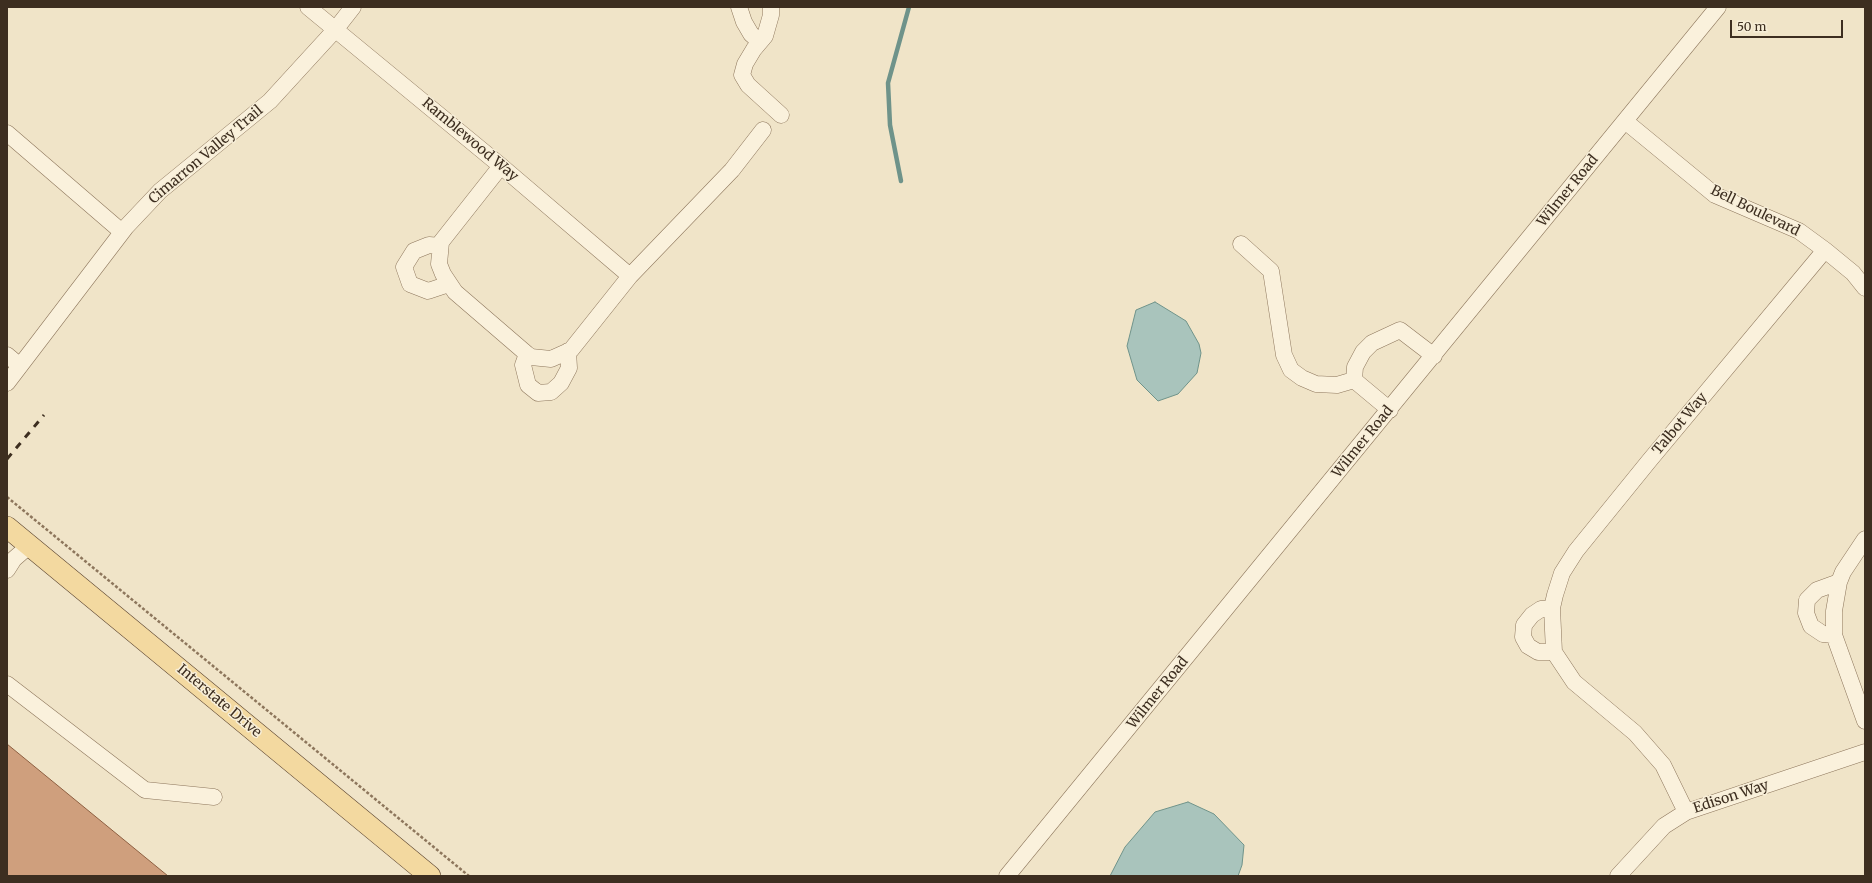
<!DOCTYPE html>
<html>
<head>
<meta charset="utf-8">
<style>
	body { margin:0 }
	#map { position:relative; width:1872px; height:883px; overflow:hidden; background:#f0e4c8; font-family:Merriweather,serif }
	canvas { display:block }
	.frame { position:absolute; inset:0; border:8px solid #3d2e20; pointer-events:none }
	.scale { position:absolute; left:1730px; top:20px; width:113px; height:18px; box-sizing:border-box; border:2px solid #3d2e20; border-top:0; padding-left:5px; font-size:12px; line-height:14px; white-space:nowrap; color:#3d2e20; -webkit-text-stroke:3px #f7eed8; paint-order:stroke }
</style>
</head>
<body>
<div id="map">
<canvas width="1872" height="883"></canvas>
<div class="frame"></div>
<div class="scale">50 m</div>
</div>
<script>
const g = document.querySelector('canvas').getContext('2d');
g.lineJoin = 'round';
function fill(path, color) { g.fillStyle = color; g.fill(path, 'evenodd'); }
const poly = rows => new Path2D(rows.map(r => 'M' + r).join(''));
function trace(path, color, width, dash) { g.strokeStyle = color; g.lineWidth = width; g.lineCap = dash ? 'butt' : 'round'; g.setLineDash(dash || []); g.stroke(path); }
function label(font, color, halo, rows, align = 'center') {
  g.font = font + ' Merriweather,serif'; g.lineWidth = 3; g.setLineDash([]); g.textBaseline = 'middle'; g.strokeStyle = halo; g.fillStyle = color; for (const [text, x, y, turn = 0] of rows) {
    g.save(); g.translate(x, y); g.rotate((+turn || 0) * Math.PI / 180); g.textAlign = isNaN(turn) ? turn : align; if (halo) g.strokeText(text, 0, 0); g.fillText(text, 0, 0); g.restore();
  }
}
const water = poly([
	[1155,302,1186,321,1199,344,1201,353,1197,373,1178,394,1158,401,1137,380,1127,346,1136,310,1155,302],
	[1188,802,1214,814,1244,845,1242,865,1238,876,1110,876,1125,847,1155,812,1188,802]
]);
fill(water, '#a9c4bc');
trace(water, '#6f938a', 1);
trace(poly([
	[901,181,890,125,888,83,909,7]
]), '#6f938a', 4.5);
const building = poly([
	[7,744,168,876,7,876,7,744]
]);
fill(building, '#cf9f7d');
trace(building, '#8d5f41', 1);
const minor = poly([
	[308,7,501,166,630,276],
	[739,7,744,22,751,34,759,41],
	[771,7,771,15,765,36,754,49,745,64,742,75,748,85,781,115],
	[1625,121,1715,195,1799,231,1825,250,1853,273,1865,288],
	[7,133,122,232],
	[501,166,441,242,439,264,443,274,455,292,527,354,531,357,551,359,571,350,630,276,732,170,763,130],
	[1241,244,1271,271,1284,355,1291,370,1302,378,1316,384,1337,385,1354,380,1390,410],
	[440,246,429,245,414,251,404,267,410,284,428,291,449,284],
	[527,354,523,365,528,385,538,393,551,392,561,383,569,368,568,351],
	[7,355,20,366],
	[1354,380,1355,367,1363,352,1372,343,1400,330,1434,356],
	[7,383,126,227,160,191,270,101,335,30,353,7],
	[1865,539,1843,572,1839,582,1834,611,1834,635,1865,721],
	[7,570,14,559,30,545],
	[1552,608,1541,609,1532,615,1524,625,1523,637,1528,646,1538,652,1554,652],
	[1834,635,1823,634,1811,626,1806,613,1807,600,1817,590,1839,582],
	[7,684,145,790,214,797],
	[1686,812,1663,765,1635,733,1574,682,1554,652,1552,608,1555,595,1562,573,1576,551,1649,461,1825,250],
	[1007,876,1718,7],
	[1618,876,1664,826,1686,812,1865,752]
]);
const major = poly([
	[7,527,430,876]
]);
trace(minor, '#8d765c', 17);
trace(major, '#5b4430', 22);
trace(poly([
	[7,497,469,876]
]), '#8d765c', 2.5, [3, 2]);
trace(minor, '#faf1dc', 16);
trace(major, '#f3d9a0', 21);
trace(poly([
	[7,459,44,415]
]), '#3d2e20', 3, [7, 7]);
label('14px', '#3d2e20', '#f7eed8', [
	["Ramblewood Way",470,140,40],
	["Cimarron Valley Trail",206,155,-40],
	["Wilmer Road",1568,191,-51],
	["Bell Boulevard",1755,211,26],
	["Talbot Way",1680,424,-50],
	["Wilmer Road",1363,442,-51],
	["Wilmer Road",1158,693,-51],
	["Interstate Drive",219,701,40],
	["Edison Way",1731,797,-18]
]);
</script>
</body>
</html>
